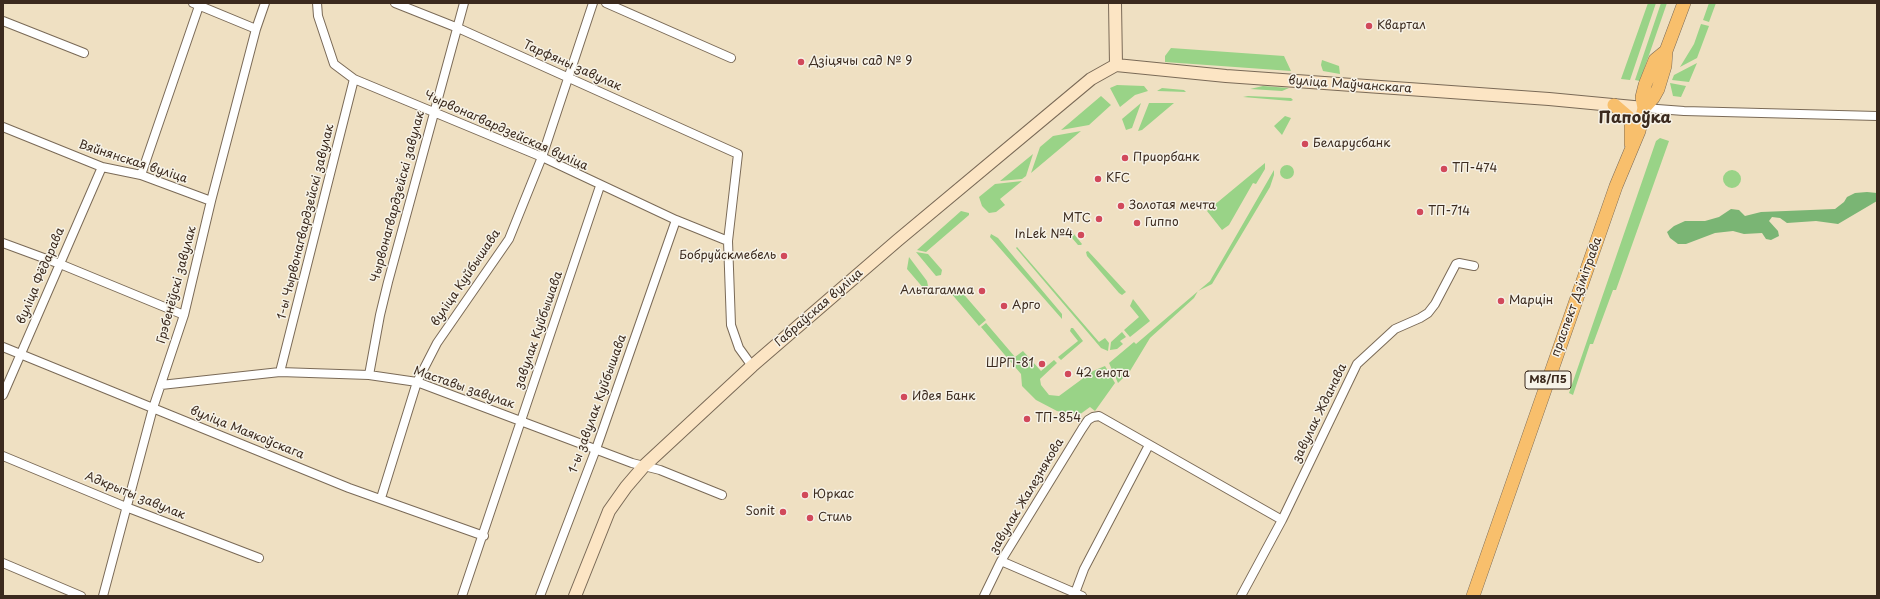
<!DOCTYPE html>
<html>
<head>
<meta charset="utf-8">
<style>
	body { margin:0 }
	#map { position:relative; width:1880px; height:599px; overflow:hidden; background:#efe0c2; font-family:"Playpen Sans",sans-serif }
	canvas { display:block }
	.frame { position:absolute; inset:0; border:4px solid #3b2a1e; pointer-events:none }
</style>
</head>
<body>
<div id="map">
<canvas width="1880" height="599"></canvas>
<div class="frame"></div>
</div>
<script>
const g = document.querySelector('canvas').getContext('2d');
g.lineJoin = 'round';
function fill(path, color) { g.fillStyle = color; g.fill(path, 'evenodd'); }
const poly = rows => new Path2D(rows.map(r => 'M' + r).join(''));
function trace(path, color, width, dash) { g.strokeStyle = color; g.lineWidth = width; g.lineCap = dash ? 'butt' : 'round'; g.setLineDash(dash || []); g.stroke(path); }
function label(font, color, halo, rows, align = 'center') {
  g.font = font + ' "Playpen Sans",sans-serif'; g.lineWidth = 3; g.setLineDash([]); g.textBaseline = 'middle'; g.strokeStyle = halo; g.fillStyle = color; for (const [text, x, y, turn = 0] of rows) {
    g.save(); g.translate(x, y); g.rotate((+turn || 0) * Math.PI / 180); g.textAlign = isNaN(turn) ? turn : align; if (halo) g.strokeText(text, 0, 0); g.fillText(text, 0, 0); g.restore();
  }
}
fill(poly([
	[1648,3,1656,3,1630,80,1621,79],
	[1661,3,1667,3,1640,81,1635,80],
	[1709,3,1716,3,1709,22,1703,20],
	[1701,24,1709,26,1697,58,1680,67,1694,44],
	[1171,48,1284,56,1291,71,1165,62,1165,56],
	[1322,60,1339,66,1340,74,1323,71,1321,65],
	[1697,63,1689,82,1672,80,1674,75],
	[1670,83,1686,86,1681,97,1673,96],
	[1117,85,1144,86,1148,91,1135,95,1120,107,1110,88],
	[1263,86,1289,88,1282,91,1250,89],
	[1162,88,1184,90,1186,92,1157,91],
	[1101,96,1111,105,1089,125,1061,130],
	[1248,96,1291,98,1293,100,1291,101,1243,97],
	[1141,103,1132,128,1126,130,1122,119],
	[1149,103,1174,103,1142,130,1138,131],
	[1285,116,1291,118,1282,135,1274,126],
	[1081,131,1031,173,1040,147,1053,136],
	[1660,138,1669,141,1616,290,1613,290,1593,344,1590,344,1573,395,1569,393,1656,141],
	[1033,154,1026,176,1022,179,1000,181],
	[1265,163,1265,169,1256,184,1253,183,1229,225,1222,230,1207,211],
	'1280 172a7 7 0 1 1 14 0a7 7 0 1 1-14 0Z',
	[1274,170,1274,175,1270,187,1212,284,1198,291,1194,298,1150,338,1130,371,1118,383,1109,363,1134,342,1136,344,1210,281],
	'1723 179a9 9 0 1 1 18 0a9 9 0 1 1-18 0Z',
	[1022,181,1000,199,1005,205,996,212,989,213,982,206,979,197,995,184],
	[961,211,969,213,969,215,926,252,917,250],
	[1069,228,1082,244,1081,245,1078,245,1067,232],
	[991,234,998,238,1062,314,1062,319,990,237],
	[1017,247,1099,342,1105,338,1109,343,1108,351,1101,348,1016,248],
	[1088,251,1126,292,1122,295,1119,293,1087,256,1086,252],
	[916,252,928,254,942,270,941,275,936,276],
	[909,257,927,281,928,286,925,290,907,269],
	[953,290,956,293,960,290,986,320,979,326,950,292],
	[1133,299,1150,321,1130,337,1124,330,1139,317,1130,306],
	[986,323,1015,357,1023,351,1041,371,1054,360,1057,363,1040,379,1041,385,1049,395,1059,396,1093,371,1105,366,1115,383,1095,411,1090,407,1079,415,1057,411,1036,400,1022,386,1021,374,981,327],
	[1071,328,1073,328,1083,341,1061,360,1058,357,1078,341,1070,331],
	[1122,332,1126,337,1120,341,1123,344,1117,349,1110,350,1111,342]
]), '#99d387');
fill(poly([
	[1867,192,1877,193,1877,201,1838,224,1816,221,1787,223,1780,218,1772,217,1769,221,1778,231,1779,236,1771,240,1766,239,1762,233,1744,234,1733,231,1715,233,1686,244,1678,244,1670,238,1667,232,1674,226,1685,221,1705,221,1719,217,1731,209,1739,210,1745,216,1761,212,1835,209,1844,202,1847,197,1855,193]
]), '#7ab574');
const street = poly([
	[193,3,256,29],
	[317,3,318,16,334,64,354,79,542,157,676,220,728,241],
	[395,3,458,28,738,154,728,241,731,325,739,348,752,366],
	[606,3,731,58],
	[3,21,84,53],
	[1644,108,1684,111,1877,116],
	[3,127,102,167,141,175,211,201],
	[141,175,199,6],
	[3,243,60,264,184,315],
	[3,347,349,488,484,536],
	[280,372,354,79],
	[369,375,380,315,388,282,464,3],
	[161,385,280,372,369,375,417,382,632,463,660,470,722,495],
	[3,395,102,167],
	[3,456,126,507,259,558],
	[381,498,417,382,437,343,509,239,542,157,593,3],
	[1001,561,1082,596],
	[3,563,81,596],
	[1075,593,1084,569,1149,445],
	[103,596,153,408,184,315,211,201,256,29,265,3],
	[462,596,600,186],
	[540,596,596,449,676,220],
	[984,596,1001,561,1082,429,1088,420,1093,417,1099,416,1282,520],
	[1241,596,1282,520,1357,364,1395,329,1420,318,1428,313,1435,304,1456,264,1459,263,1474,266]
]);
const secondary = poly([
	[1115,3,1116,65,1226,76,1549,99,1644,108],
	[575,596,609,511,626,487,644,466,752,366,898,240,1091,79,1116,65]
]);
const primary = poly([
	[1614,105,1628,117,1631,123,1631,144],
	[1644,108,1653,98,1658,89,1665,66,1666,51],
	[1473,596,1616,186,1639,131,1644,108,1642,97,1645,85,1655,60,1666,51,1684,3]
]);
trace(street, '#7a6a57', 10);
trace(secondary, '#7a6a57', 14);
trace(primary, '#7a6a57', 14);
trace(street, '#fff', 8);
trace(secondary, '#fce5c4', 12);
trace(primary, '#f8bf6c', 13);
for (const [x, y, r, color] of [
	[1369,26,4,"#d1495b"],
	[801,62,4,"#d1495b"],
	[1305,144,4,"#d1495b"],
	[1125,158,4,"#d1495b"],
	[1444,169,4,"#d1495b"],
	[1098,179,4,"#d1495b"],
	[1121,206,4,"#d1495b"],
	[1420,212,4,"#d1495b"],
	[1099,219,4,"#d1495b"],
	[1137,223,4,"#d1495b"],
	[1081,235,4,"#d1495b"],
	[784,256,4,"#d1495b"],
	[982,291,4,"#d1495b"],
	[1501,301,4,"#d1495b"],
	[1004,306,4,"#d1495b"],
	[1042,364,4,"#d1495b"],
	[1068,374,4,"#d1495b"],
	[904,397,4,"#d1495b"],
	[1027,419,4,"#d1495b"],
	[805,495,4,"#d1495b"],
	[783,512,4,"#d1495b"],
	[810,518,4,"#d1495b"]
]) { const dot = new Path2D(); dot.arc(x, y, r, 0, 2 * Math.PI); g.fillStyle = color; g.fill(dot); trace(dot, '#f7f3e8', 1.5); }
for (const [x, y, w] of [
	[1548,380,46]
]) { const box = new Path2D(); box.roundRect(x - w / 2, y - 9, w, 18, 3); g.fillStyle = '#f7f3e8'; g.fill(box); trace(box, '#3b2a1e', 1); }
label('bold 11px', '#3b2a1e', null, [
	["М8/П5",1548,380]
]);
label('12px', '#3b2a1e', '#f7f3e8', [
	["Квартал",1377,26],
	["Дзіцячы сад № 9",809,62],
	["Беларусбанк",1313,144],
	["Приорбанк",1133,158],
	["ТП-474",1452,169],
	["KFC",1106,179],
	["Золотая мечта",1129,206],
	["ТП-714",1428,212],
	["МТС",1091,219,"right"],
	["Гиппо",1145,223],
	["InLek №4",1073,235,"right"],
	["Бобруйскмебель",776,256,"right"],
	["Альтагамма",974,291,"right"],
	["Марцін",1509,301],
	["Арго",1012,306],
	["ШРП-81",1034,364,"right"],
	["42 енота",1076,374],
	["Идея Банк",912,397],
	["ТП-854",1035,419],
	["Юркас",813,495],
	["Sonit",775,512,"right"],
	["Стиль",818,518]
], 'left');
label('12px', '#3b2a1e', '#f7f3e8', [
	["Тарфяны завулак",572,66,24],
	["вуліца Маўчанскага",1350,85,4],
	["Чырвонагвардзейская вуліца",506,131,24],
	["Вяйнянская вуліца",133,162,18],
	["Чырвонагвардзейскі завулак",398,197,-75],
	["1-ы Чырвонагвардзейскі завулак",306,222,-76],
	["вуліца Фёдарава",41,276,-67],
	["вуліца Куйбышава",466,278,-56],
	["Грэбенёўскі завулак",177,285,-75],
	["праспект Дзімітрава",1577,297,-70],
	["Габраўская вуліца",819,308,-41],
	["завулак Куйбышава",539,330,-71],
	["Маставы завулак",464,388,19],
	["1-ы завулак Куйбышава",598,404,-70],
	["завулак Жданава",1320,413,-64],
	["вуліца Маякоўскага",247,433,22],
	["Адкрыты завулак",135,496,22],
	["завулак Жалезнякова",1027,496,-59]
]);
label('bold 16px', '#3b2a1e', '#f7f3e8', [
	["Папоўка",1635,119]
]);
</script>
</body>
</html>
